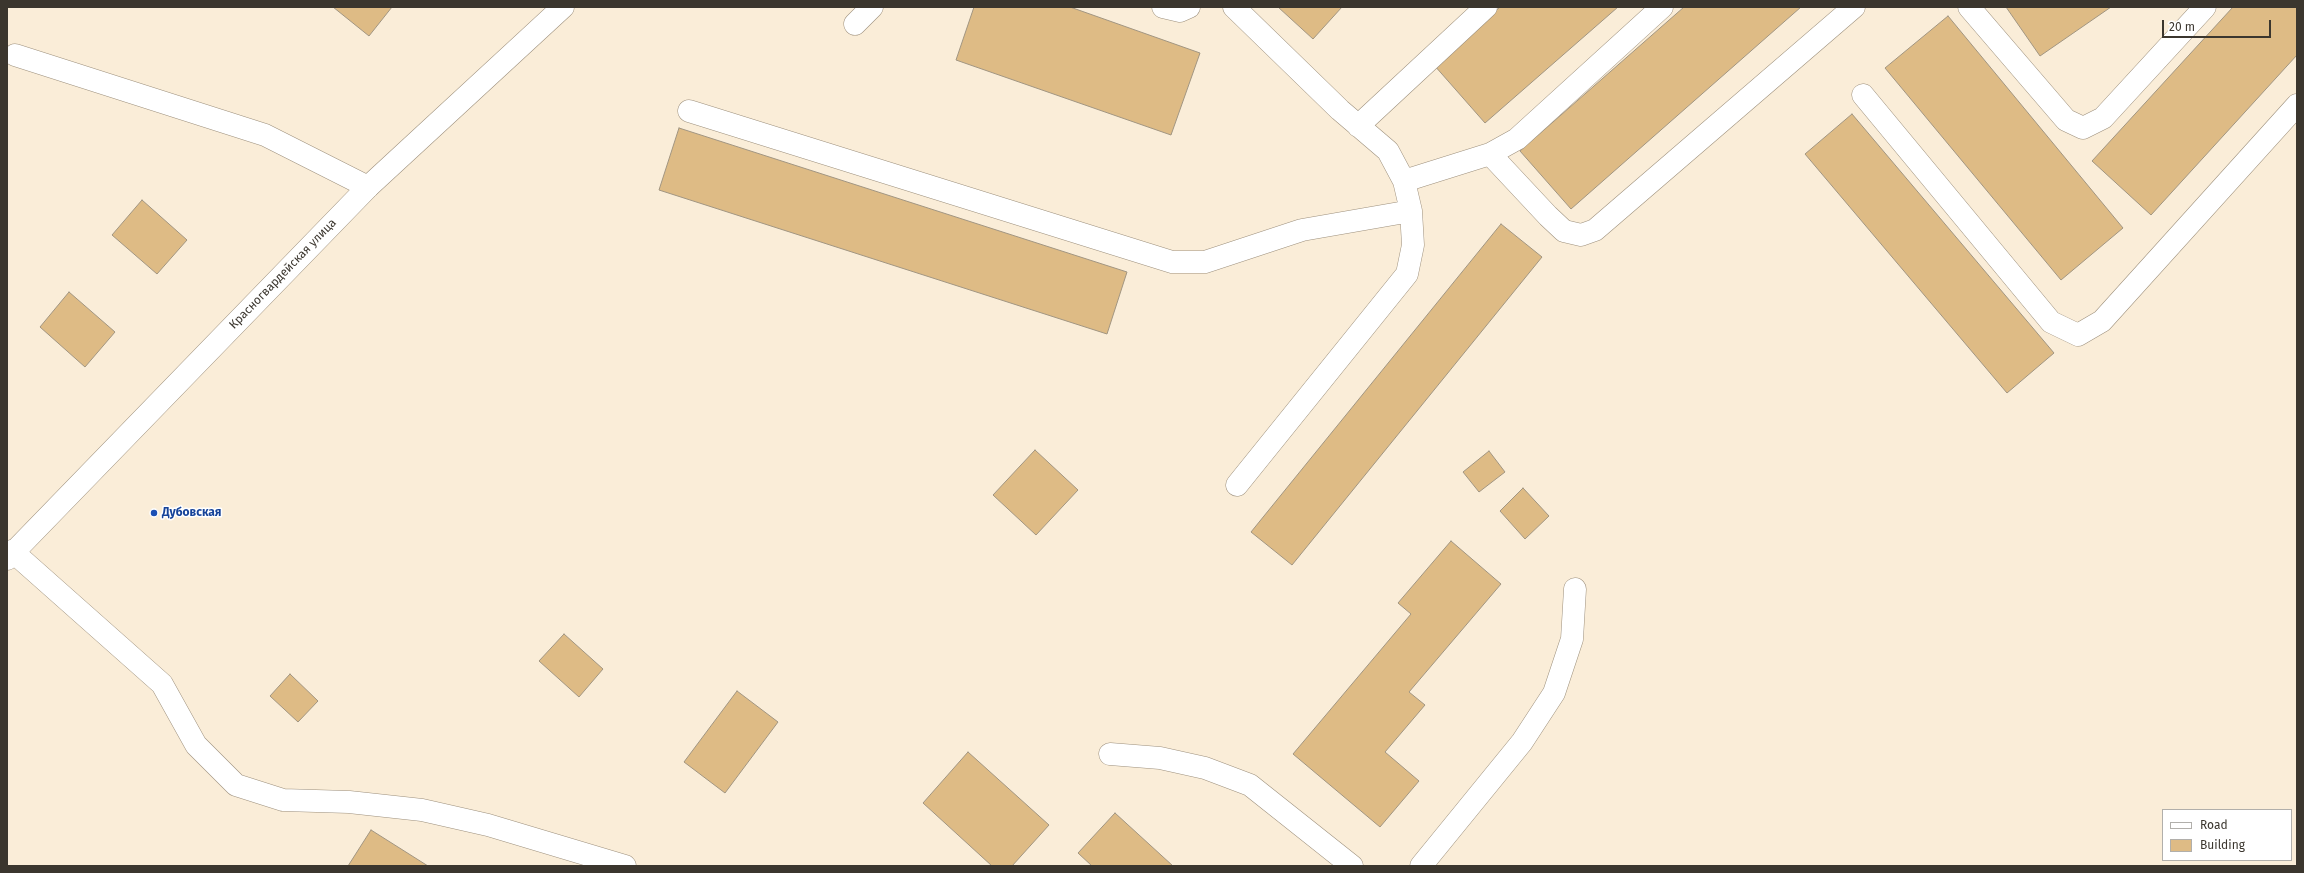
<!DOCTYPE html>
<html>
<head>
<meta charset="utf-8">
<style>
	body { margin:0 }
	#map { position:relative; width:2304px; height:873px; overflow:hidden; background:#faedd8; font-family:"Fira Sans",sans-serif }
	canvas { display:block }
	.frame { position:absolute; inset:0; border:8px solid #3b362e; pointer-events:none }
	.legend { position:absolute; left:2162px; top:809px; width:130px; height:52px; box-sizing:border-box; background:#fff; border:1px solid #b1afab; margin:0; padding:5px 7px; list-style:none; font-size:12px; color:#3b362e }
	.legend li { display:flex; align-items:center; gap:8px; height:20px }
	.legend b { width:20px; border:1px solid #b1afab }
	.scale { position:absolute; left:2162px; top:20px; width:109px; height:18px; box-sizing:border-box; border:2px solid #3b362e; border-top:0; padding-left:5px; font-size:12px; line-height:14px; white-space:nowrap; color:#3b362e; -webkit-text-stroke:3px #fff; paint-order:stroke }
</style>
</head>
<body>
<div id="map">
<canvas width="2304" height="873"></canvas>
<div class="frame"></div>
<ul class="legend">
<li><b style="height:5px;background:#fff"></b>Road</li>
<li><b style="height:11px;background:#debb85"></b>Building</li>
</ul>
<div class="scale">20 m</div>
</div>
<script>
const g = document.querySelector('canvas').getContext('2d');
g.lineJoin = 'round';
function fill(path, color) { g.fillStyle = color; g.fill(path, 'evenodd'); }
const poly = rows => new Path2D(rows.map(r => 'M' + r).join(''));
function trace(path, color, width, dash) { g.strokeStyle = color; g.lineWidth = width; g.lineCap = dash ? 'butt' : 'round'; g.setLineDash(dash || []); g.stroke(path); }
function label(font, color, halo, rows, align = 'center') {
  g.font = font + ' "Fira Sans",sans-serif'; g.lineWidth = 3; g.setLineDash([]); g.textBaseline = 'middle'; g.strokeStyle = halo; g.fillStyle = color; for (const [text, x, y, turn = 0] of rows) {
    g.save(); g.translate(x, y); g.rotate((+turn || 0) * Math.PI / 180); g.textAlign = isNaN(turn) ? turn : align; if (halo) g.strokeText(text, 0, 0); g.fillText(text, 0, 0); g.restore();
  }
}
const building = poly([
	[333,7,392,7,369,36,333,7],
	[974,7,1070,7,1200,53,1171,135,956,60,974,7],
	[1278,7,1342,7,1313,39,1278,7],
	[1500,7,1618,7,1485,123,1434,65,1500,7],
	[1684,7,1801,7,1571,209,1520,151,1684,7],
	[2006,7,2111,7,2040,56,2006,7],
	[2233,7,2297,7,2297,55,2151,215,2092,161,2233,7],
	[1948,16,2123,228,2061,280,1885,68,1948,16],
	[1852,114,2054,353,2007,393,1805,154,1852,114],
	[679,128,1127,272,1107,334,659,190,679,128],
	[142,200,187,240,157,274,112,235,142,200],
	[1501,224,1542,257,1292,565,1251,532,1501,224],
	[69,292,115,332,85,367,40,327,69,292],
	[1035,450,1078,490,1036,535,993,495,1035,450],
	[1489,451,1505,472,1479,492,1463,472,1489,451],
	[1523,488,1549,516,1525,539,1500,511,1523,488],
	[1451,541,1501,584,1409,692,1425,705,1385,752,1419,781,1380,827,1293,754,1411,614,1398,603,1451,541],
	[564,634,603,669,579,697,539,661,564,634],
	[290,674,318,701,298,722,270,696,290,674],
	[737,691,778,722,725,793,684,762,737,691],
	[968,752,1049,825,1012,866,992,866,923,803,968,752],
	[1115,813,1173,866,1092,866,1078,853,1115,813],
	[371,830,428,866,348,866,371,830]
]);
fill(building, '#debb85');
trace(building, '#a19581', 1);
const minor = poly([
	[1163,7,1180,11,1189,7],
	[1234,7,1340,110,1388,151,1404,181,1411,211,1413,245,1407,274,1237,485],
	[1969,7,2066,120,2083,128,2103,118,2205,7],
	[855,24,872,7],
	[15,55,265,135,368,187],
	[1863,95,2051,322,2078,335,2102,321,2297,105],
	[689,111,1172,262,1205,262,1302,230,1411,211],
	[1358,126,1486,7],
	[1490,154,1548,216,1564,231,1581,235,1595,230,1854,7],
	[1404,181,1490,154,1517,139,1662,7],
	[12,551,162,684,196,745,236,785,283,800,349,802,422,810,488,825,625,866],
	[1110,754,1160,758,1205,768,1250,785,1352,866],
	[1421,866,1522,742,1554,693,1572,639,1575,589]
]);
const major = poly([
	[7,559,368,187,563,7]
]);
trace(minor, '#9d907d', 23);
trace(major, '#9d907d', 23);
trace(minor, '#fff', 22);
trace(major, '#fff', 22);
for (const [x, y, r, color] of [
	[154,513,4,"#1a4fb4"]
]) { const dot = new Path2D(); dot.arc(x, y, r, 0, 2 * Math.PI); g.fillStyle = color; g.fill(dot); trace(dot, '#fff', 1.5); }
label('12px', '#3b362e', '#fff', [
	["Красногвардейская улица",283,274,-46]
]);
label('bold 12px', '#164399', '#fff', [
	["Дубовская",162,513]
], 'left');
</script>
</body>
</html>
